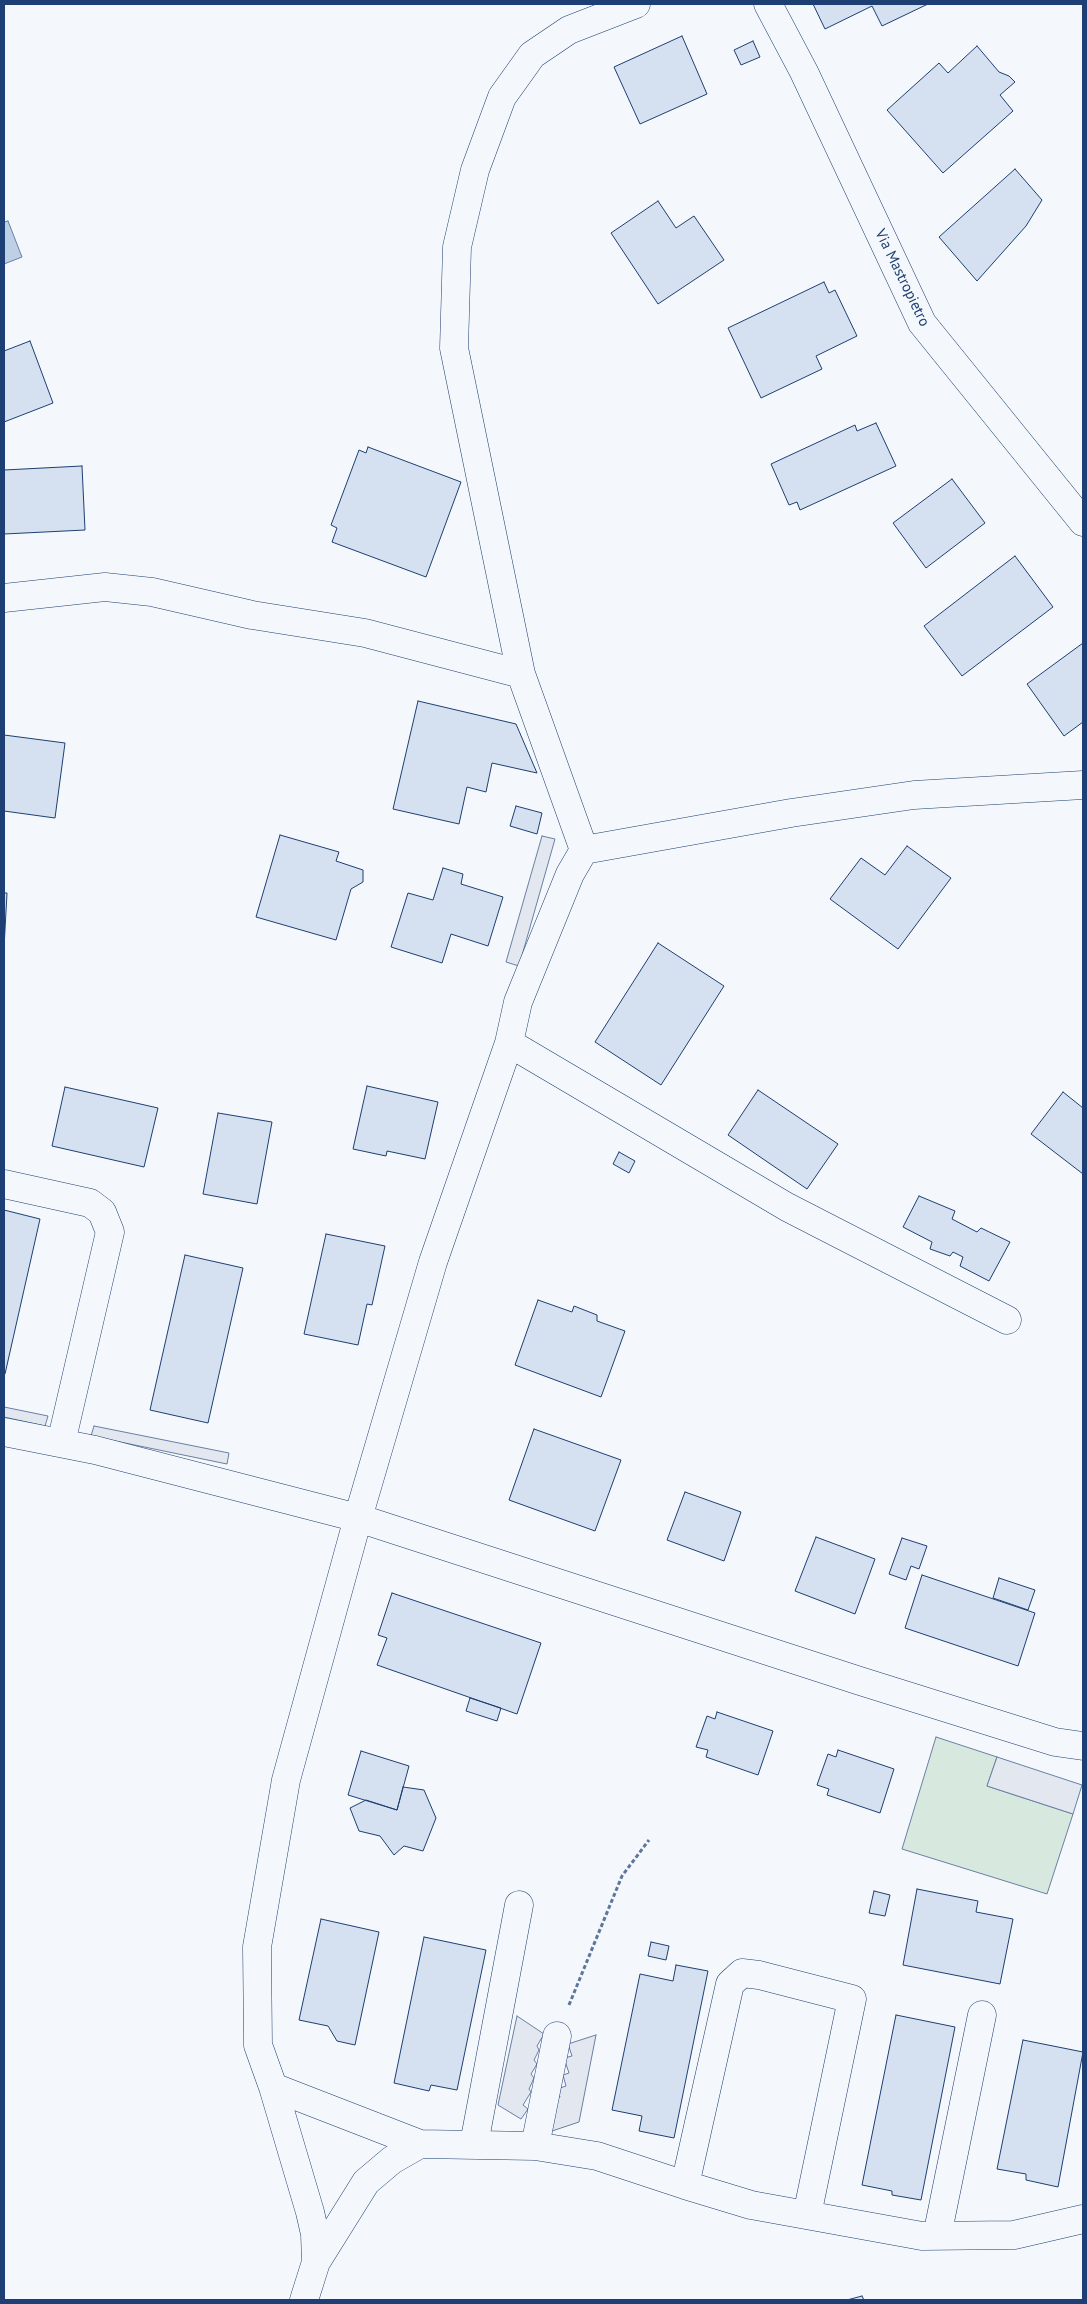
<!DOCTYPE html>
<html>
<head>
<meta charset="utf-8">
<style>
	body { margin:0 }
	#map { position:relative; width:1087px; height:2304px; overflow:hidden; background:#f4f7fb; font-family:"PT Sans",sans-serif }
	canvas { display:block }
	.frame { position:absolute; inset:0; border:5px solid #1d3f73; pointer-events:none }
</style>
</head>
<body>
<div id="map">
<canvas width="1087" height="2304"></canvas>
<div class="frame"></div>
</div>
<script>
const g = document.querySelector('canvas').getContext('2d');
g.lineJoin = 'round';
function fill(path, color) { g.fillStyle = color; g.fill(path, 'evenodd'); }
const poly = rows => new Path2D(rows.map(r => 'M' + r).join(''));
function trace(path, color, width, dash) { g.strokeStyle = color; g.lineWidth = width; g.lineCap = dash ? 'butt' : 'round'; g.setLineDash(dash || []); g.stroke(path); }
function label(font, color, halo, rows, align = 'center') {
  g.font = font + ' "PT Sans",sans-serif'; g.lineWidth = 4; g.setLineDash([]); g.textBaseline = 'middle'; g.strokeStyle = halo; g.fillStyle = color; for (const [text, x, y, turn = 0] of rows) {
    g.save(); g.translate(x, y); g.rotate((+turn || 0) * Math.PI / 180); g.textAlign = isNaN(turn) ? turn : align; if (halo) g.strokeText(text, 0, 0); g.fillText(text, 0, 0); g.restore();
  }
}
const green = poly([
	[936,1737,997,1757,987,1786,1073,1814,1047,1894,902,1849,936,1737]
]);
fill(green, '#d7e8df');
trace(green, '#687fa3', 1);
const parking = poly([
	[542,836,555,839,519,966,506,962,542,836],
	[4,1407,48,1416,45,1426,4,1417,4,1407],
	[94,1426,229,1453,227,1464,91,1436,94,1426],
	[997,1757,1082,1785,1073,1814,987,1786,997,1757],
	[517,2016,544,2034,537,2046,539,2050,534,2060,537,2064,531,2074,534,2078,529,2089,531,2092,523,2105,528,2109,521,2119,498,2105,517,2016],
	[596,2035,579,2122,552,2131,547,2116,550,2100,560,2097,557,2089,566,2086,563,2075,569,2073,564,2058,572,2056,568,2044,596,2035]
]);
fill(parking, '#e3e8f0');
trace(parking, '#687fa3', 1);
const water = poly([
	[8,221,22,257,4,264,4,222,8,221]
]);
fill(water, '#bed0e5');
trace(water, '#687fa3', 1);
const building = poly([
	[813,4,928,4,882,26,872,6,825,29,813,4],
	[682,36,707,94,640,124,614,67,682,36],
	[753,41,760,57,741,65,734,50,753,41],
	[977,46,999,72,1009,76,1015,82,1000,95,1013,111,943,173,887,110,939,63,948,73,977,46],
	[1015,169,1042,200,1026,226,977,281,939,237,1015,169],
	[658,201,676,228,694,216,724,260,658,304,611,233,658,201],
	[824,282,829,293,835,290,857,336,816,356,822,369,761,398,728,328,824,282],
	[30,341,53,403,4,422,4,351,30,341],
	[876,423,896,466,800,510,797,502,789,505,771,464,855,425,857,431,876,423],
	[368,447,461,482,426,577,332,542,337,528,331,525,359,450,366,453,368,447],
	[82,466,85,530,4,534,4,470,82,466],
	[952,479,985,523,926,568,893,523,952,479],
	[1015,556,1053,607,962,676,924,626,1015,556],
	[1083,643,1083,722,1064,736,1027,684,1083,643],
	[418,701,516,724,537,773,492,763,486,792,467,787,459,824,393,809,418,701],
	[4,735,65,743,55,818,4,811,4,735],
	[516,806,542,813,537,834,510,826,516,806],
	[280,835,339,852,336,861,363,870,363,882,351,889,336,940,256,917,280,835],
	[907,846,951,878,898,949,830,899,861,858,885,875,907,846],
	[443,868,463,874,461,884,503,897,488,946,451,934,442,963,391,947,408,893,433,900,443,868],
	[4,893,7,893,4,948,4,893],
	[658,943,724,986,661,1085,595,1042,658,943],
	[367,1086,438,1102,425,1159,387,1151,386,1156,353,1149,367,1086],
	[65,1087,158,1108,144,1167,52,1146,65,1087],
	[758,1090,838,1144,807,1189,728,1135,758,1090],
	[1063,1092,1083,1108,1083,1174,1031,1134,1063,1092],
	[218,1113,272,1122,257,1204,203,1194,218,1113],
	[619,1152,635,1161,629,1173,613,1164,619,1152],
	[919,1196,955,1211,952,1219,977,1232,981,1228,1010,1242,989,1281,960,1266,963,1257,953,1252,950,1256,930,1249,932,1242,903,1227,919,1196],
	[4,1210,40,1219,5,1374,4,1374,4,1210],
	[326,1234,385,1246,372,1305,367,1304,358,1345,304,1334,326,1234],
	[185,1255,243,1268,208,1423,150,1410,185,1255],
	[538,1300,572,1312,574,1306,597,1315,597,1321,625,1331,601,1397,515,1365,538,1300],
	[534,1429,621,1460,595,1531,509,1500,534,1429],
	[685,1492,741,1512,724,1561,667,1540,685,1492],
	[816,1537,875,1559,855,1614,795,1591,816,1537],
	[902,1538,927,1546,919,1569,911,1566,906,1580,889,1574,902,1538],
	[922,1575,1035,1613,1018,1666,905,1628,922,1575],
	[999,1578,1035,1590,1028,1610,993,1598,999,1578],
	[392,1593,541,1643,517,1714,377,1665,387,1638,378,1635,392,1593],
	[470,1698,501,1708,497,1721,466,1711,470,1698],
	[717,1712,773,1731,758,1775,706,1757,708,1750,696,1747,707,1716,715,1719,717,1712],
	[838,1750,894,1769,880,1813,827,1795,829,1789,817,1785,828,1754,836,1757,838,1750],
	[361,1751,409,1766,397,1810,348,1795,361,1751],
	[403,1787,424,1790,436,1818,423,1851,404,1846,394,1855,380,1836,359,1831,350,1808,366,1800,397,1810,403,1787],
	[917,1889,978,1901,976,1912,1013,1919,1000,1984,903,1965,917,1889],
	[874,1891,890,1895,885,1916,869,1913,874,1891],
	[321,1919,379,1932,355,2045,337,2041,328,2026,299,2020,321,1919],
	[424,1937,486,1950,457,2090,431,2085,429,2091,394,2083,424,1937],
	[651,1942,669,1946,666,1960,648,1956,651,1942],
	[676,1965,708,1971,674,2138,639,2131,642,2116,612,2110,640,1974,673,1981,676,1965],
	[896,2015,955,2027,921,2200,892,2195,892,2191,862,2185,896,2015],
	[1023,2040,1083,2052,1058,2187,1026,2180,1026,2174,997,2169,1023,2040],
	[862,2296,864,2300,847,2300,862,2296]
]);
fill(building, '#d5e0f0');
trace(building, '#1d3f73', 1);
const minor = poly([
	[768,4,804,72,922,323,1083,522],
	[4,598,105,587,152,592,252,615,365,633,521,674],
	[584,850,521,674,454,348,457,247,475,170,502,97,532,55,569,30,636,4],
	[509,1043,787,1207,1007,1320],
	[4,1184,90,1203,102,1212,110,1232,61,1443],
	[4,1432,95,1450,358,1518,860,1681,1055,1742,1083,1746],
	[273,2087,420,2144,535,2146,597,2156,685,2185,751,2205,922,2236,1014,2235,1083,2219],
	[474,2144,519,1905],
	[535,2146,557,2036],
	[685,2185,730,1984,742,1973,759,1975,852,1999,807,2215],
	[937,2236,982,2015],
	[316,2262,315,2234,310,2212,273,2087,258,2045,257,1947,286,1780,358,1518,433,1262,509,1043,518,1002,570,874,584,850,791,813,914,795,1083,785],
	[304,2300,316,2262,366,2182,392,2160,420,2144]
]);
trace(minor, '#1d3f73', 29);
trace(poly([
	[569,2005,622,1876,649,1840]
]), '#5e769c', 3, [4, 2.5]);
trace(minor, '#f4f7fb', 28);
label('15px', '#1d3f73', '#f4f7fb', [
	["Via Mastropietro",902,278,64]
]);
</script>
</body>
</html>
